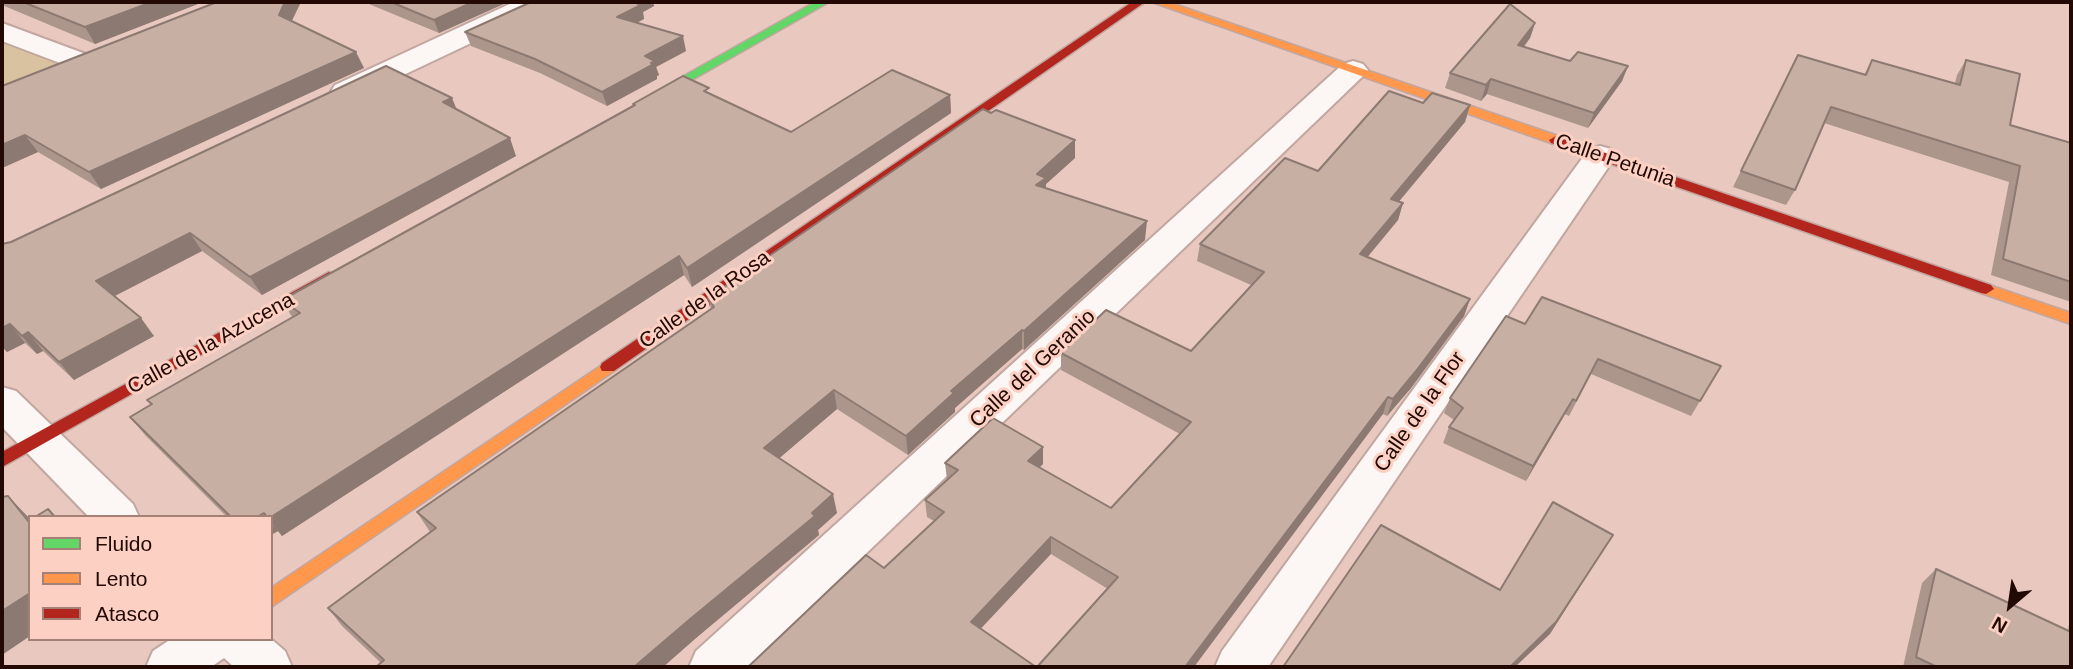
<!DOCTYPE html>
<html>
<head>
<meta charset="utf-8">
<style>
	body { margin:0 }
	#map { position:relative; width:2073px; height:669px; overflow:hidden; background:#e8c8bf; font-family:Arial,sans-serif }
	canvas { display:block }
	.frame { position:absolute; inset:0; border:4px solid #220904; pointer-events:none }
	.legend { position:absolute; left:28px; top:515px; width:245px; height:126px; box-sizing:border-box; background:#fcd0c3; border:2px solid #a58077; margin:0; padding:9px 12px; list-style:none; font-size:21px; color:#220904 }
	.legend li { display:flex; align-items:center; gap:14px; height:35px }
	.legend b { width:35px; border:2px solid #a58077 }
	.north { position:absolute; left:1975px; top:571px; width:70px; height:70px; -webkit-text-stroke:5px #fcd0c3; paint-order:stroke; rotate:209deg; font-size:19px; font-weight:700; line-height:28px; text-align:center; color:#220904 }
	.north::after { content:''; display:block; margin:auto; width:24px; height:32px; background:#220904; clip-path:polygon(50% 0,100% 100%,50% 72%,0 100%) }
</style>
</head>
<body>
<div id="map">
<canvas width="2073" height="669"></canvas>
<div class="frame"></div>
<ul class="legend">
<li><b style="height:9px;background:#63d668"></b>Fluido</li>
<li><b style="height:9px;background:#ff974d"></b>Lento</li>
<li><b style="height:9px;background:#b3261e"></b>Atasco</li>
</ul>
<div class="north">N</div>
</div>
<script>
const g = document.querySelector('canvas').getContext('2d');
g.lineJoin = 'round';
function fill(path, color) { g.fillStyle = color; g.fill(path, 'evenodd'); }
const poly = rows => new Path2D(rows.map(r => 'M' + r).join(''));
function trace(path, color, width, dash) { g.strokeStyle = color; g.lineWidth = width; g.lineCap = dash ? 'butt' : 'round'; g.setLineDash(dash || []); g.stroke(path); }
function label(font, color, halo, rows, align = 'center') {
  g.font = font + ' Arial,sans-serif'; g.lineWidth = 6; g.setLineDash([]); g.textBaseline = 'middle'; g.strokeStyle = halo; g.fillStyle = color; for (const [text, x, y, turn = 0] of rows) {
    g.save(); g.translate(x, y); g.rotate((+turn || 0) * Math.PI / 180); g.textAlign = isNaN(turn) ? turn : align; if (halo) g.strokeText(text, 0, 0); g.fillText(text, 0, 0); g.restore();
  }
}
fill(poly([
	[2,31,81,62,2,93]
]), '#d8c29f');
const street = poly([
	[514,2,549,2,545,8,357,97,346,100,335,97,331,91,335,85,514,2],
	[2,23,91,56,96,62,91,68,81,71,2,41,2,23],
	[1353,61,1363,64,1368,70,1363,76,748,667,689,667,696,651,1343,64,1353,61],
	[1600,146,1611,149,1616,156,1268,667,1215,667,1222,651,1589,149,1600,146],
	[2,387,16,391,133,504,139,517,89,517,2,427,2,387],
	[171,639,271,639,285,651,292,667,234,667,224,658,211,667,146,667,153,651,171,639]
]);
const fast = poly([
	[815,2,829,2,646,106,638,106,636,103,815,2]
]);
const slow = poly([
	[1152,2,1168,2,1561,137,1563,140,1561,143,1551,143,1152,2],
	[1986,284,2071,313,2071,324,1981,293,1978,289,1981,285,1986,284],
	[608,361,614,363,616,367,614,371,271,607,271,588,608,361]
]);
const jam = poly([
	[1132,2,1145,2,614,371,602,371,600,367,602,363,1132,2],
	[1556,136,1991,285,1994,289,1986,294,1981,293,1551,143,1549,140,1556,136],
	[329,272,336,277,334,280,2,467,2,452,329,272]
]);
trace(street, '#c2a7a0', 4);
trace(fast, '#c2a7a0', 3);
trace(slow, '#c2a7a0', 3);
trace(jam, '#c2a7a0', 3);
fill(street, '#fcf7f5');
fill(fast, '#63d668');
fill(slow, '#ff974d');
fill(jam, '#b3261e');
fill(poly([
	[2,2,203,2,95,44,2,5],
	[364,2,508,2,439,33],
	[531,2,653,2,654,6,643,12,644,19,636,23,686,51,656,67,659,75,657,76,657,79,607,106,540,73,471,46,465,32],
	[292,21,364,68,101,189,38,152,2,168,2,86],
	[1535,23,1530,38,1524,47,1570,61,1628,66,1622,81,1588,128,1487,94,1481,101,1445,88,1450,73],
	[1798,55,1864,75,1872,60,1955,83,1957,75,1966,60,2010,125,2071,143,2071,302,1991,275,2009,182,1824,123,1795,190,1786,205,1733,187],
	[710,94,791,132,950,95,951,113,692,287,684,275,282,536,278,531,271,535,271,517,227,517,145,435,130,417,151,405,147,400,292,317,282,300,634,106,633,104],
	[1423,103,1470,105,1465,122,1398,202,1403,203,1398,220,1367,257,1470,299,1464,316,1411,388,1387,416,1383,414,1108,589,1051,554,884,568,934,521,927,517,925,500,947,480,945,463,1043,464,1040,467,1111,508,1180,434,1061,370,1061,353,1191,351,1251,285,1197,261,1200,244,1318,171],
	[457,110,516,156,262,295,202,251,114,296,154,336,74,380,43,351,37,354,25,343,7,352,2,347,2,244,11,242],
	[1075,158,1046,184,1046,188,1145,240,1024,350,1022,349,955,408,955,412,908,455,837,409,779,458,837,513,818,530,819,535,696,638,663,667,376,667,381,663,342,626,328,608,430,532,417,512,711,309,708,298],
	[1525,324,1721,366,1691,416,1591,374,1569,416,1565,414,1526,481,1443,443,1449,427,1454,420,1444,413,1450,398],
	[1936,569,2068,631,2070,617,2071,616,2071,667,1903,667,1922,583]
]), '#ac968c');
fill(poly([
	[152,2,203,2,95,44,85,27],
	[285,2,301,2,287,31,279,15],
	[473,2,508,2,439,33,434,20],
	[633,2,653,2,654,6,643,12,644,19,621,31,617,17],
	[1535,23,1530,38,1513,60,1518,45],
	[683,36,686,51,656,67,659,75,657,76,657,79,607,106,602,92,645,56],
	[356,52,364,68,101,189,89,172],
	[1628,66,1622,81,1588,128,1594,113],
	[1491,79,1487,94,1481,101,1486,85],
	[950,95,951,113,692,287,687,268],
	[452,98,459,115,443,102],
	[1470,105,1465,122,1387,216,1391,199],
	[25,135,38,152,2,168,2,145],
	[510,138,516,156,262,295,250,277],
	[1075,140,1075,158,1046,184,1046,196,1036,204,1037,174],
	[1403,203,1398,220,1356,271,1360,254],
	[1147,221,1145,240,1024,350,1024,331],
	[190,233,202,251,109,299,96,281],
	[679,256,684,275,282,536,271,522,271,517],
	[1470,299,1464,316,1411,388,1387,416,1393,399],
	[141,318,154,336,74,380,59,362],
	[10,324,25,343,7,352,2,346,2,328],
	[1022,330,1022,349,955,408,955,412,908,455,906,436,951,391],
	[28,332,43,351,37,354,22,336],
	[834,390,837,409,769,467,764,448],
	[1388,397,1383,414,1194,667,1185,667],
	[1573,399,1565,414,1526,481,1533,466],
	[1043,447,1043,464,1028,478,1028,461],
	[833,494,837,513,818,530,819,535,696,638,663,667,634,667],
	[8,496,30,519,30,522],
	[271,523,278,531,271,535],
	[1613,535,1550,634,1515,667,1510,667],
	[1051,537,1051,554,972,638,971,622],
	[30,593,30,636,2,655,2,611]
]), '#8c7a72');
const building = poly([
	[23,2,152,2,85,27,23,2],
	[217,2,285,2,279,15,356,52,89,172,25,135,2,145,2,86,217,2],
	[391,2,473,2,434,20,391,2],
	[531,2,634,2,641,5,617,17,683,36,645,56,655,61,651,63,654,64,602,92,535,59,465,32,531,2],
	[1510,4,1535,23,1518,45,1570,61,1578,52,1628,66,1594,113,1491,79,1486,85,1450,73,1510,4],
	[1798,55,1866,75,1872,60,1960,85,1966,60,2020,74,2010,125,2071,143,2071,282,2003,259,2020,166,1831,107,1795,190,1741,171,1798,55],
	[386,66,452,98,443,102,510,138,250,277,190,233,96,281,141,318,59,362,28,332,22,336,10,324,2,328,2,244,11,242,386,66],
	[892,70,950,95,687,268,679,256,271,517,267,517,264,513,257,517,231,517,130,417,152,404,147,400,300,313,282,300,635,105,633,104,683,76,709,88,704,91,791,132,892,70],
	[1389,91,1423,103,1432,93,1470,105,1391,199,1403,203,1360,254,1470,299,1416,371,1393,399,1388,397,1185,667,1037,667,1118,577,1051,537,971,622,1036,667,748,667,866,555,884,568,944,512,925,500,958,470,945,463,993,418,1043,447,1028,461,1111,508,1191,422,1061,353,1106,310,1191,351,1264,272,1200,244,1285,158,1318,171,1389,91],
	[983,109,991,113,996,110,1075,140,1037,174,1046,178,1036,185,1147,221,1024,331,1022,330,951,391,954,393,906,436,834,390,764,448,833,494,812,513,815,516,689,620,634,667,376,667,384,660,328,608,436,528,417,512,714,307,708,298,983,109],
	[1542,297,1721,366,1700,401,1598,359,1576,401,1573,399,1533,466,1449,427,1463,408,1450,398,1506,316,1525,324,1542,297],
	[8,496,28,521,30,520,30,593,2,611,2,497,8,496],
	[1553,502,1613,535,1556,622,1510,667,1283,667,1381,525,1500,590,1553,502],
	[48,509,55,517,35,517,48,509],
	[1936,569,2071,632,2071,667,1937,667,1916,657,1936,569]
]);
fill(building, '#c8afa3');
trace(building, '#8c7a72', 2);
label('21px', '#220904', '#fcd0c3', [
	["Calle Petunia",1615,161,19],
	["Calle de la Rosa",705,300,-35],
	["Calle de la Azucena",211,344,-29],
	["Calle del Geranio",1033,369,-43],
	["Calle de la Flor",1420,412,-55]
]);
</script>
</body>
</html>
